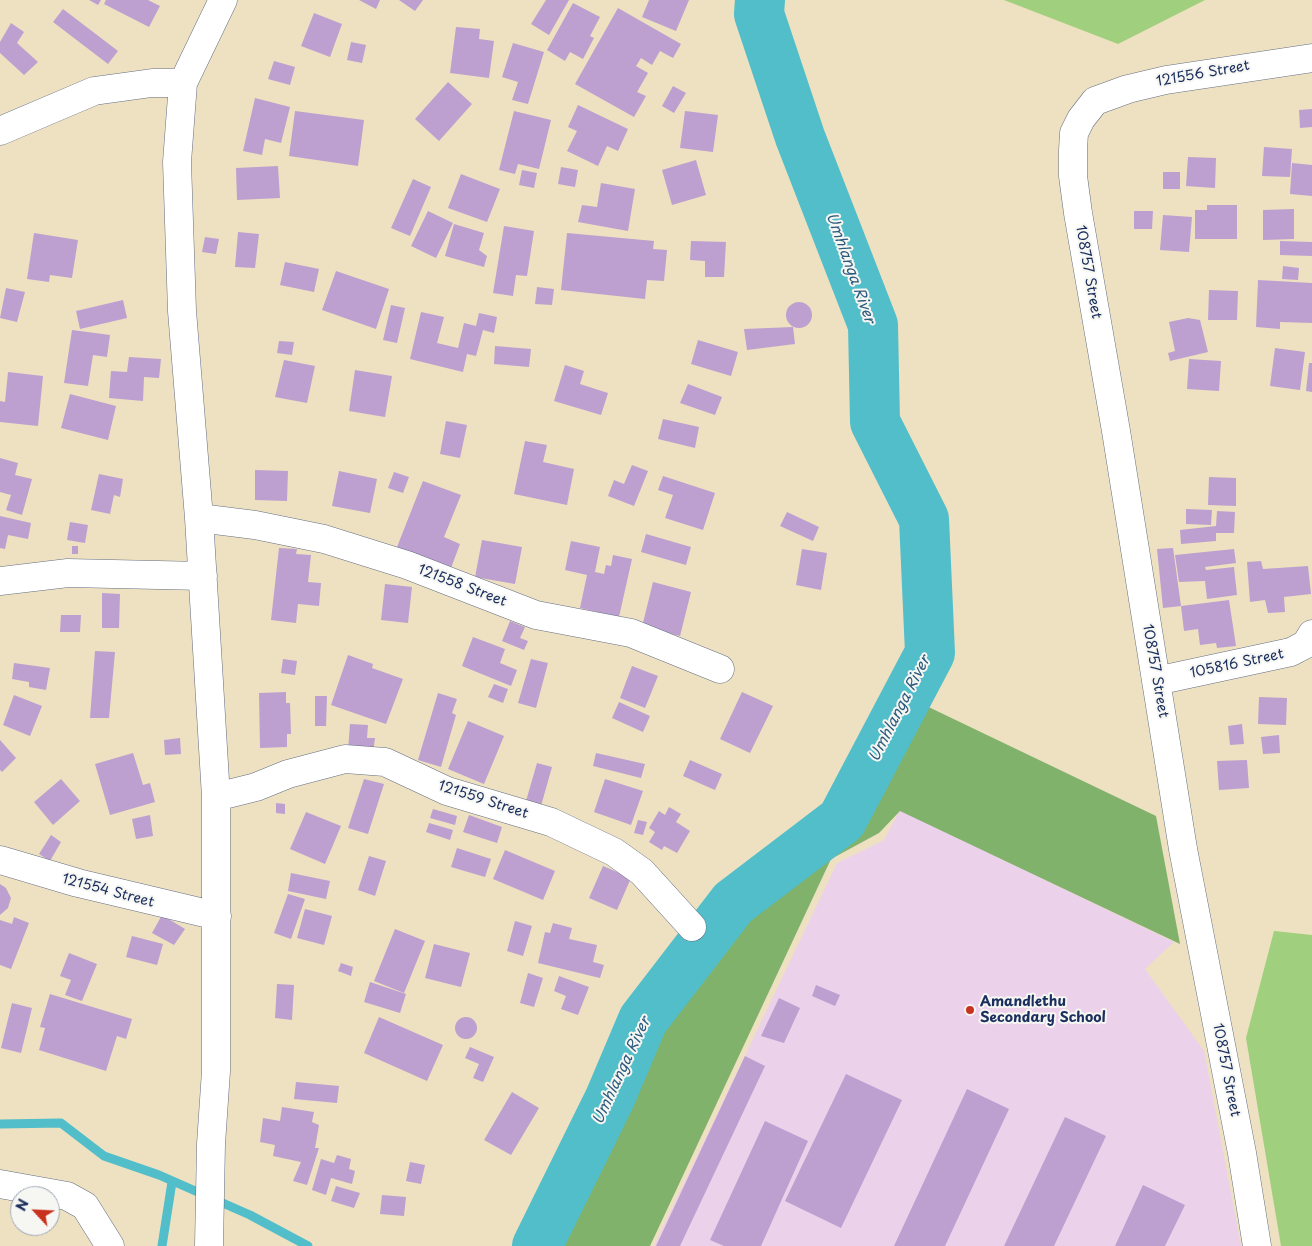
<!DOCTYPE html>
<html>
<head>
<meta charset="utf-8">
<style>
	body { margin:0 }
	#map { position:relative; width:1312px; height:1246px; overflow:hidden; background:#ede1c1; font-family:"Playpen Sans",sans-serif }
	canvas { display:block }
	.north { position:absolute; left:10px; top:1186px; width:50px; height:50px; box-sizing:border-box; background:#f6f6f2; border:1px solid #9ea6b7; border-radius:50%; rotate:295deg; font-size:14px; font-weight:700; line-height:20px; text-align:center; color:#1b2f5e }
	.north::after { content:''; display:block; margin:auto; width:18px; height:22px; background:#c8321e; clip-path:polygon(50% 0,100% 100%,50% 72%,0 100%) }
</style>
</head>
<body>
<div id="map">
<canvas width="1312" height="1246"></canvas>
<div class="north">N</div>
</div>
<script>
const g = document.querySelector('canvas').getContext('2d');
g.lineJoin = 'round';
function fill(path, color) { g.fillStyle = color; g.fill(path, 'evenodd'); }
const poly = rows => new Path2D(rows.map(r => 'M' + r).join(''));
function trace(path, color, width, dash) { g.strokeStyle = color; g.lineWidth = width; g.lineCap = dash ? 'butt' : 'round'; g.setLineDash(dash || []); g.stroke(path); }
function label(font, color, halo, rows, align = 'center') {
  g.font = font + ' "Playpen Sans",sans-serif'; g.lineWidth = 4; g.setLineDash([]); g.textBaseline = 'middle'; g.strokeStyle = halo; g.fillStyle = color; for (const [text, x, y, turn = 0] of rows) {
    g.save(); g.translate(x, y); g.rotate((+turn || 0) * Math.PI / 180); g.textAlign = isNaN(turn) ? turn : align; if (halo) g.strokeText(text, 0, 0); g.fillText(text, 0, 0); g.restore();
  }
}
fill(poly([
	[900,810,1174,942,1145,969,1204,1051,1241,1246,654,1246,837,863,884,840]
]), '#ecd1ea');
fill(poly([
	[1004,0,1205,0,1118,44],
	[1274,931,1312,935,1312,1246,1281,1246,1246,1038]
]), '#a0cf7d');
fill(poly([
	[916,701,1156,816,1180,944,900,811,879,833,831,859,650,1246,552,1246,652,1023,741,910,851,826]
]), '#80b26c');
trace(poly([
	[0,1124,61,1123,104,1156,159,1175,250,1215,308,1246],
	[162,1246,172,1182]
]), '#51bec9', 9);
trace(poly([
	[537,1246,610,1098,643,1020,733,903,842,820,930,653,924,519,875,422,873,325,800,137,759,14,760,0]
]), '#51bec9', 50);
fill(poly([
	[89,0,101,0,98,5],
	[106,0,148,0,160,6,149,27,104,4],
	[359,0,380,0,376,9],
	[399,0,423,0,415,11],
	[546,0,569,0,549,35,531,24],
	[649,0,689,0,676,31,642,17],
	[573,3,600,17,590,36,594,38,583,59,570,52,565,61,547,50],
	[618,8,681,44,673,58,660,51,652,65,641,58,636,66,648,73,637,92,646,96,634,117,575,84],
	[63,9,118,51,108,64,53,22],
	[314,13,342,24,330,57,301,46],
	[11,23,24,32,17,43,38,62,24,75,0,53,0,42],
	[456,27,480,29,479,39,494,41,489,78,450,73],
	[351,42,366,45,362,63,347,60],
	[513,43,544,52,528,104,512,100,518,82,502,77],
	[274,61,295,67,290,85,268,79],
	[448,82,472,104,439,141,415,119],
	[673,86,686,93,674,113,662,106],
	[255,98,290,107,281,143,265,139,262,155,243,151],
	[578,105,628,129,618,151,607,146,598,166,567,151,577,131,568,127],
	[1312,109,1312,127,1300,128,1299,110],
	[295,111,364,120,358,166,289,156],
	[514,111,551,120,539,169,518,164,515,174,499,170],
	[685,111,718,115,713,152,680,148],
	[1264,147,1292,149,1290,177,1262,176],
	[1188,157,1216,158,1215,188,1186,186],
	[696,160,706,195,672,205,662,170],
	[1292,163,1312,165,1312,196,1290,194],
	[278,166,280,198,237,200,236,168],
	[561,167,578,170,575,187,558,184],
	[522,170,537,173,534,188,519,185],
	[1163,172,1180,172,1180,189,1163,189],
	[461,174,500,189,487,222,448,208],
	[413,179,431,187,410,236,391,228],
	[601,183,635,189,628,231,578,222,582,205,597,207],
	[1207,205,1237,205,1237,239,1195,239,1195,210,1207,210],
	[1294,209,1294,239,1263,240,1263,210],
	[428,211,453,223,436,258,411,246],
	[1134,211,1153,211,1152,229,1134,229],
	[1163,215,1192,217,1189,252,1160,250],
	[454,224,484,233,479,250,487,256,484,267,445,256],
	[504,226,534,231,527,276,516,275,513,296,493,293],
	[238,232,259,234,255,268,235,267],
	[34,233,78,240,72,278,50,275,49,282,27,279],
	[567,233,654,241,653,249,667,250,664,281,647,280,645,299,561,290],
	[205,237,219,239,216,254,202,252],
	[691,241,726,242,724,277,705,277,705,261,690,260],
	[1280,241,1312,242,1312,256,1280,255],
	[285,262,319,269,314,292,280,285],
	[1283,266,1299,268,1298,280,1282,279],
	[336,271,389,289,376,329,322,310],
	[1258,280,1312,283,1312,323,1280,322,1280,329,1256,327],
	[537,287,554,289,552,305,535,304],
	[6,288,25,292,17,322,0,318],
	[1209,290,1238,291,1237,320,1208,320],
	[123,300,127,318,80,329,76,311],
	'786 315a13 13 0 1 1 26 0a13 13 0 1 1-26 0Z',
	[391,305,405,308,397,343,383,340],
	[421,312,444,317,437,343,458,348,464,323,476,326,479,313,497,317,494,333,483,330,476,356,467,354,463,372,410,359],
	[1188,318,1200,320,1208,352,1170,361,1168,353,1175,351,1169,322],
	[793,327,795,344,747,350,744,329],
	[72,330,110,335,107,357,93,355,88,386,64,383],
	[698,340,738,352,731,376,691,364],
	[279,341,294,342,292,355,277,353],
	[495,346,531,349,529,367,494,364],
	[1275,348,1305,352,1300,390,1270,386],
	[129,357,161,359,159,378,144,377,143,401,109,398,111,371,127,372],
	[1189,359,1221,361,1219,391,1187,389],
	[284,360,315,366,307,403,275,397],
	[1309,363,1312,363,1312,392,1306,391],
	[565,365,584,371,580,384,608,393,601,415,554,401],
	[355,370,392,376,385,417,349,411],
	[8,372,43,376,38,426,0,422,0,401,5,402],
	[688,384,722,397,715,415,680,403],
	[70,394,116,406,108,440,61,428],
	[663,419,699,427,695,448,658,439],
	[446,421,467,425,460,458,440,454],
	[525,441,547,445,543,462,574,469,567,505,514,494],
	[0,458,18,463,15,475,32,479,22,515,6,510,11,495,0,492],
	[632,465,648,471,634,506,608,496,614,480,624,484],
	[255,470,288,471,287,501,255,500],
	[339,471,377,479,370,513,332,506],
	[394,472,409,477,403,493,388,488],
	[99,474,123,479,120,497,114,495,110,514,91,510],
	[663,476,715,493,703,530,665,518,673,495,658,490],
	[1209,477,1236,478,1236,506,1208,505],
	[423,481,461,495,444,537,460,544,451,568,397,547],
	[1186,509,1212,510,1211,525,1186,524],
	[1217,511,1235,512,1234,533,1216,533,1216,541,1181,544,1180,530,1216,526],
	[787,512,819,527,813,541,780,526],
	[0,516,31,523,28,539,8,535,5,549,0,548],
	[70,522,88,525,85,543,67,540],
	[646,534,691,547,686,565,641,552],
	[482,540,522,547,515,584,475,577],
	[571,541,600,547,595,572,604,574,606,565,611,566,613,555,632,559,619,617,580,608,587,575,565,570],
	[72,546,78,546,78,554,72,554],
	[279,548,297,549,296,554,311,555,308,582,321,583,319,606,298,604,296,623,271,620],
	[1173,548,1181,606,1163,608,1157,549],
	[802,549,827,553,821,590,796,585],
	[1234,549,1236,563,1205,567,1206,570,1234,567,1237,595,1207,599,1205,581,1179,582,1175,555],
	[1261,561,1263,569,1308,566,1311,594,1284,597,1285,612,1268,613,1265,600,1250,602,1247,562],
	[653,582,691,592,680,636,642,627],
	[385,584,412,587,408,623,381,620],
	[102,593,120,594,119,628,102,628],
	[1229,600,1236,646,1217,648,1216,643,1200,645,1198,629,1184,631,1181,606],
	[61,615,81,615,80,632,60,632],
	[510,621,525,627,520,638,528,641,524,650,502,641],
	[473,637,505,649,500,663,517,670,511,686,462,666],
	[95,651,115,652,109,718,90,718],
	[348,655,373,664,372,668,403,679,386,724,331,705],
	[283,659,297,661,295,675,281,673],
	[531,659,548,663,536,708,518,703],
	[14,663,50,668,46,690,29,687,29,682,12,679],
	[632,666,658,676,645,708,620,698],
	[494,684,508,689,503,703,488,697],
	[286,692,286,703,290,703,291,734,287,734,287,747,260,748,259,693],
	[742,692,773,706,750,753,720,739],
	[438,693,457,699,452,713,456,715,441,767,418,760],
	[14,695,42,706,30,736,3,725],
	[315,696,327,696,326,726,315,726],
	[1259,697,1287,698,1286,725,1258,724],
	[619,702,650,716,643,732,612,718],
	[468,721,504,736,484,784,448,769],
	[350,724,368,725,367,738,375,738,373,753,348,751],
	[1242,724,1244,744,1230,745,1228,726],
	[1279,735,1280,753,1263,754,1261,737],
	[180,738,181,754,165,755,164,740],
	[0,740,16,758,2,772,0,770],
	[133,753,143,785,150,783,155,802,110,815,95,764],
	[596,753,645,764,641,778,593,766],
	[690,760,722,774,715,790,683,776],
	[1247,760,1249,788,1219,790,1217,761],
	[537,763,552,767,541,806,526,801],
	[61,779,80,801,53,825,34,802],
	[364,779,384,784,368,834,348,828],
	[605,779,643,791,631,825,594,812],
	[276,803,285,804,285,814,276,813],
	[669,807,681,814,676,822,690,831,677,853,664,846,662,850,649,842,655,832,649,828,659,811,665,815],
	[433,809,457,816,455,825,430,818],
	[306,812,341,826,325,864,290,849],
	[150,815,153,836,136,839,132,819],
	[469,815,502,827,497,843,463,832],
	[638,820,647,822,643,835,634,833],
	[429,823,453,830,450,840,426,832],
	[51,835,61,842,50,861,39,854],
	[457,848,491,859,485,877,451,867],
	[505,850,555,871,543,900,493,879],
	[369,856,386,861,375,896,358,890],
	[603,866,631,878,617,910,589,898],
	[291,873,330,881,326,899,288,891],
	[0,884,6,888,11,898,8,908,0,915],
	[288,894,305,899,291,939,274,933],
	[305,909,332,916,324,945,297,938],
	[162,915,185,929,174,945,152,933],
	[14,917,29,923,11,969,0,965,0,920,12,924],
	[515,921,532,926,523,956,507,951],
	[553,923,572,928,569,939,597,945,593,962,604,965,600,978,538,963,545,932,550,933],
	[395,929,425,941,404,993,374,981],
	[132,936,163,944,157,965,126,957],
	[434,944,470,953,461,987,425,978],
	[69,953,97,964,82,1001,65,995,71,980,60,976],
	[341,963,353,967,351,976,338,971],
	[528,973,543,978,534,1007,520,1003],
	[559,976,589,987,578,1015,561,1009,566,996,554,991],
	[370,982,406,994,400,1013,364,1002],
	[277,984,294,985,292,1020,275,1018],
	[816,985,840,995,835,1006,812,996],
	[50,994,132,1019,126,1039,117,1036,106,1071,39,1050,45,1028,40,1027],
	[779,998,800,1008,784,1043,761,1036],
	[12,1003,32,1008,21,1053,1,1048],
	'455 1028a11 11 0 1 1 22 0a11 11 0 1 1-22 0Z',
	[379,1017,443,1045,427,1081,364,1053],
	[470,1047,494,1057,483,1082,473,1078,479,1064,465,1058],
	[745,1056,765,1066,680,1246,656,1246],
	[846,1074,902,1100,841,1228,785,1201],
	[296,1082,339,1086,337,1103,294,1099],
	[967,1089,1009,1109,945,1246,894,1246],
	[512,1092,539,1108,511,1155,484,1140],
	[282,1107,314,1112,312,1122,319,1125,315,1148,319,1148,307,1185,293,1181,301,1162,273,1156,275,1145,260,1142,263,1118,280,1121],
	[1065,1117,1106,1136,1054,1246,1004,1246],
	[765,1121,808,1141,761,1246,724,1246,710,1240],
	[337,1155,351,1159,349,1169,355,1171,352,1184,331,1178,326,1195,312,1190,321,1159,334,1163],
	[410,1162,425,1165,421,1184,406,1181],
	[1143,1185,1185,1205,1165,1246,1115,1246],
	[336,1186,360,1193,354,1208,331,1201],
	[382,1195,406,1197,404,1216,380,1214]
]), '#bda0d0');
const minor = poly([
	[0,131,94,91,152,83,183,83],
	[199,518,255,525,324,539,407,565,536,615,631,633,720,669],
	[0,581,68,573,203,576],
	[1156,681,1291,652,1306,644,1312,634],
	[216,797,256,787,288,774,345,759,385,762,447,791,551,822,614,852,642,872,692,927],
	[0,860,78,883,217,916],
	[0,1184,67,1196,85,1206,110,1246],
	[209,1246,211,1144,216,1071,216,797,199,518,182,311,177,162,183,83,223,0],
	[1257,1246,1242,1153,1183,849,1116,431,1078,213,1073,176,1073,150,1074,133,1081,119,1095,101,1128,89,1166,80,1312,58]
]);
trace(minor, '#646d81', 29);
trace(minor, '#fff', 28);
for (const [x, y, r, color] of [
	[970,1010,5,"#c8321e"]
]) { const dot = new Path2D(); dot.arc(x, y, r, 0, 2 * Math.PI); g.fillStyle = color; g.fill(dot); trace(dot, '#f6f6f2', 2); }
label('14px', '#1b2f5e', '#f6f6f2', [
	["121556 Street",1203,74,-10],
	["108757 Street",1088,272,80],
	["121558 Street",462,586,21],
	["105816 Street",1237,664,-12],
	["108757 Street",1155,671,80],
	["121559 Street",483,800,18],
	["121554 Street",108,891,15],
	["108757 Street",1226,1070,79]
]);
label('bold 14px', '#1b2f5e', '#f6f6f2', [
	["Amandlethu",980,1002],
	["Secondary School",980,1018]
], 'left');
label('italic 15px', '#2b5a7e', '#f6f6f2', [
	["Umhlanga River",850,268,70],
	["Umhlanga River",900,709,-63],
	["Umhlanga River",622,1071,-65]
]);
</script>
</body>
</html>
